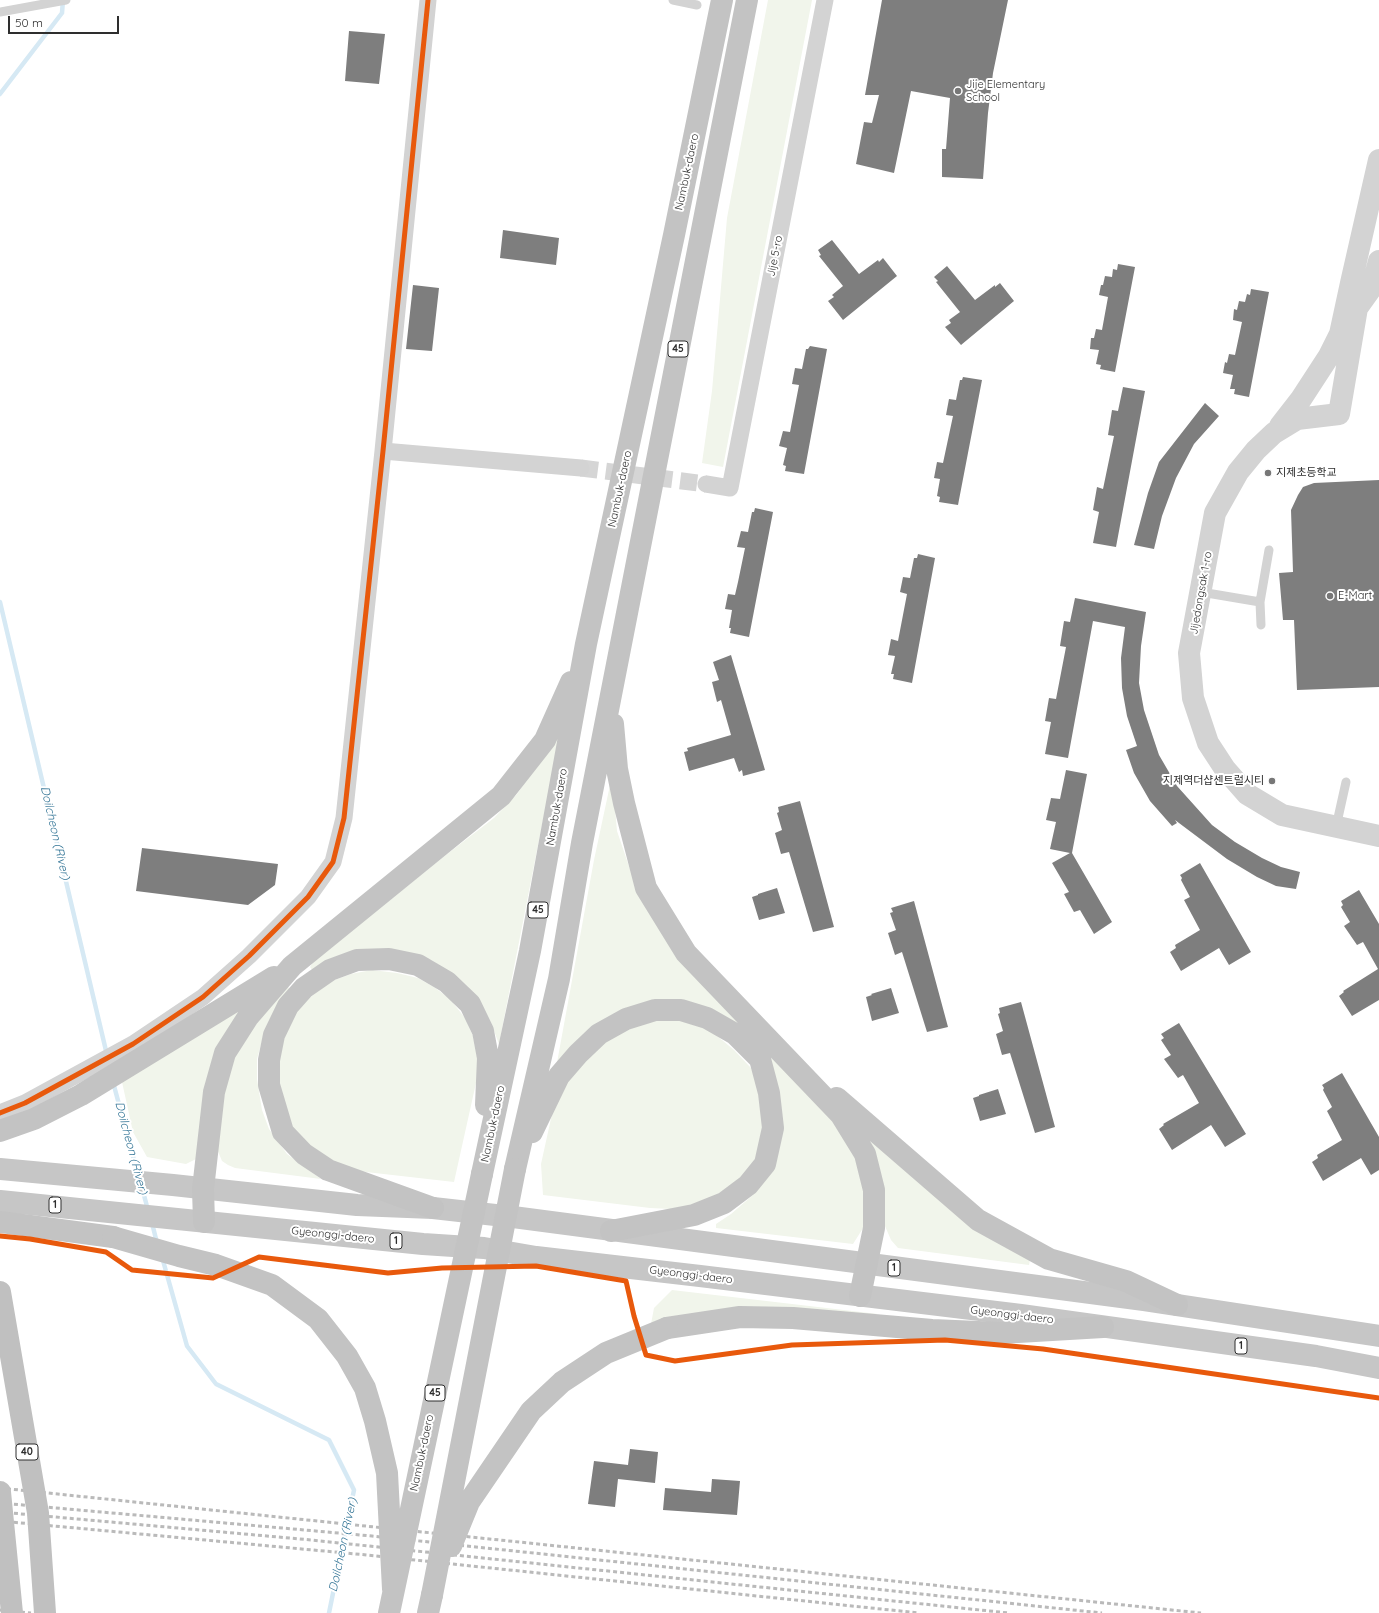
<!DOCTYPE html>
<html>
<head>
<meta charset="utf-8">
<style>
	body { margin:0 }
	#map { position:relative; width:1379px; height:1613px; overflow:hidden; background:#fff; font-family:Quicksand,sans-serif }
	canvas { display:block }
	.scale { position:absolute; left:8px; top:16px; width:111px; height:18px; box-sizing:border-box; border:2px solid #2e2e2e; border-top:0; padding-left:5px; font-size:12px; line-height:14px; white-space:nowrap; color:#2e2e2e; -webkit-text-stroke:3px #fff; paint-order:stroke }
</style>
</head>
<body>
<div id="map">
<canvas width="1379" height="1613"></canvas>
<div class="scale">50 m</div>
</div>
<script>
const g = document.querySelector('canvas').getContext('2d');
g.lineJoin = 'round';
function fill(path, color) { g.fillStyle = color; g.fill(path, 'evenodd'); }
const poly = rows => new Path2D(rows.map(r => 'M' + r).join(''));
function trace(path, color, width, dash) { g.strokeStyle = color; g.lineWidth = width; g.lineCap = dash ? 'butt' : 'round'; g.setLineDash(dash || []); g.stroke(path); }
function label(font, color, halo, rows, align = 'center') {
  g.font = font + ' Quicksand,"Noto Sans KR",sans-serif'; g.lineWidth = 4; g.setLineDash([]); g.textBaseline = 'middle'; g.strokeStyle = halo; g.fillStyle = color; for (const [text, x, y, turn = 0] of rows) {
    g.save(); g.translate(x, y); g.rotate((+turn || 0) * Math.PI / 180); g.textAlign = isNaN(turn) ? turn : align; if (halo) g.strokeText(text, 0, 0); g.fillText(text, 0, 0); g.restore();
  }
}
fill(poly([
	[768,0,812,0,723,467,702,463,712,391,727,218],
	[560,733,499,1044,491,1023,480,1002,467,986,453,974,431,960,313,971,310,967,313,962,442,858,494,818,517,794],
	[610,785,613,785,617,831,636,887,815,1093,861,1160,869,1195,865,1225,853,1244,716,1228,716,1224,731,1214,753,1195,780,1129,738,1029,652,1006,556,1068,594,860],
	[372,970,397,973,418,978,434,987,450,999,465,1018,473,1036,478,1062,476,1083,454,1182,366,1172,343,1167,309,1147,286,1119,277,1077,280,1040,297,1008,329,982,351,974],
	[287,986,291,990,262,1041,257,1059,257,1079,262,1110,269,1129,287,1154,321,1179,235,1168,228,1165,222,1161,217,1149,224,1087,239,1045],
	[241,1009,196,1159,186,1164,147,1157,133,1132,122,1082],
	[680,1020,700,1026,716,1035,734,1050,751,1068,762,1098,765,1129,758,1163,741,1180,691,1210,650,1208,543,1195,541,1164,552,1114,572,1070,600,1042,648,1021],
	[869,1136,1030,1260,1029,1265,898,1248,891,1240,885,1226],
	[672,1290,878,1314,651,1324,654,1308]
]), '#f1f5eb');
trace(poly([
	[0,94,62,13,63,0],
	[0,602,107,1055],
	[113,1082,138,1175],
	[142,1188,148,1210],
	[152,1223,157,1243],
	[162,1257,187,1346,216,1384,329,1440,354,1490,329,1613]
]), '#d6e9f4', 4.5);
fill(poly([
	[882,0,1008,0,993,73,988,113,983,179,942,177,942,149,946,149,950,98,911,91,894,173,856,164,864,122,872,123,879,95,865,95],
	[349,31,385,34,379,84,345,81],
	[503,230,559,238,556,265,500,258],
	[832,240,859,274,878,260,879,262,883,258,897,276,843,320,828,301,834,297,832,295,843,286,819,256,821,255,818,250],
	[1118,264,1135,267,1115,372,1100,369,1101,365,1096,364,1099,350,1090,349,1091,338,1094,338,1096,329,1102,330,1108,297,1099,295,1101,285,1103,285,1105,276,1112,277,1113,269,1117,270],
	[947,266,975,300,995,285,995,287,1000,283,1014,301,961,345,945,327,951,323,949,320,960,312,936,282,938,281,934,277],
	[413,285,439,288,432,351,406,349],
	[1251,289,1269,292,1249,397,1234,394,1235,389,1230,389,1233,375,1223,373,1225,362,1227,363,1229,354,1235,355,1242,322,1233,320,1234,309,1237,310,1239,301,1245,302,1247,294,1250,295],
	[810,346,827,349,804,474,785,471,786,466,783,465,787,448,779,446,783,431,790,432,799,385,792,384,795,368,802,369,806,349,808,349],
	[963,377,982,380,958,505,939,502,940,497,937,496,940,479,934,478,937,462,943,463,953,416,946,415,949,399,956,400,960,380,962,380],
	[1123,387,1145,391,1116,547,1093,543,1099,512,1093,510,1097,487,1103,489,1114,436,1108,435,1112,410,1118,411],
	[1205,403,1219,416,1194,444,1176,478,1162,516,1154,549,1134,545,1148,493,1159,462],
	[1379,480,1379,687,1297,690,1294,620,1283,620,1279,573,1293,572,1291,510,1298,495,1303,487,1314,483],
	[755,508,773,512,749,637,730,633,731,628,729,628,732,610,725,609,728,594,735,595,738,582,745,548,737,547,741,531,748,532,752,512,754,512],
	[918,554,935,558,912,683,893,679,894,674,891,674,895,656,888,655,891,639,898,641,907,594,900,592,903,577,910,578,914,558,917,558],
	[1075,598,1146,612,1141,646,1139,683,1144,710,1159,755,1177,786,1212,825,1235,842,1262,858,1281,867,1300,872,1296,889,1276,886,1257,877,1227,859,1175,820,1177,823,1172,826,1150,801,1134,773,1126,750,1137,746,1127,716,1122,688,1121,658,1125,627,1093,621,1068,758,1045,754,1051,722,1045,721,1049,698,1056,699,1066,647,1060,646,1064,621,1070,622],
	[731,655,765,770,743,776,742,770,739,772,734,758,689,771,684,752,688,751,687,748,731,735,721,700,717,702,712,682,719,680,713,662],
	[1066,770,1087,774,1072,853,1112,922,1094,934,1080,910,1074,912,1064,894,1069,892,1052,863,1070,853,1050,849,1056,822,1046,820,1051,798,1060,799],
	[800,801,834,927,813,932,789,852,781,854,775,833,782,830,777,813,779,812,778,807],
	[142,848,278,864,275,885,248,905,136,891],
	[1200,863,1251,952,1229,965,1219,948,1181,971,1170,952,1176,948,1175,945,1200,930,1184,900,1190,897,1181,880,1182,878,1180,875],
	[777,888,785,913,759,920,752,897,758,895,758,894],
	[1359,890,1379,924,1379,1000,1352,1016,1339,996,1344,992,1343,991,1378,969,1363,942,1357,945,1344,926,1350,922,1341,907,1343,905,1341,901],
	[914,901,948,1027,927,1032,902,952,895,955,888,933,896,930,890,913,893,912,891,908],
	[891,988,899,1013,872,1021,866,997,872,995,871,994],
	[1021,1002,1055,1127,1035,1133,1010,1053,1002,1055,996,1034,1003,1031,998,1014,1000,1013,999,1008],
	[1179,1023,1246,1134,1225,1147,1211,1125,1172,1150,1159,1129,1164,1125,1163,1124,1199,1103,1183,1075,1178,1078,1164,1059,1171,1055,1161,1040,1164,1038,1161,1034],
	[1342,1073,1379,1137,1379,1170,1371,1175,1361,1158,1323,1181,1312,1162,1318,1158,1317,1155,1342,1140,1327,1111,1332,1107,1323,1090,1324,1088,1322,1085],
	[998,1089,1006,1114,980,1121,973,1098,979,1096,979,1095],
	[630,1449,658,1452,655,1483,618,1479,615,1507,588,1504,594,1461,628,1465],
	[712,1479,740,1481,737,1515,663,1510,665,1488,711,1492]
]), '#7e7e7e');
trace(poly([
	[581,468,706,484]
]), '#d5d5d5', 17, [17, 8]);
trace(poly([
	[673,0,697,5],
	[0,12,66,0],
	[1201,592,1260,602],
	[1261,625,1260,602,1269,550],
	[1336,827,1346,782]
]), '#d3d3d3', 9);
trace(poly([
	[383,451,581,468],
	[706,484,730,488,825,0],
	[0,1113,25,1103,133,1044,203,997,249,956,308,897,333,862,344,818,383,451,428,0]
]), '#d3d3d3', 17);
trace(poly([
	[1379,261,1372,287,1357,308,1339,414,1297,419,1274,433,1256,450,1238,472,1215,513,1189,653,1193,698,1208,743,1225,769,1247,794,1282,815,1379,836],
	[1355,298,1351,283,1379,160],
	[1280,426,1301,399,1329,356,1340,334,1351,283]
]), '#d3d3d3', 22);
trace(poly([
	[0,1169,173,1185,357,1205,433,1208,513,1217,1144,1300,1379,1336],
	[0,1201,423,1244,484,1248,536,1257,700,1276,1021,1315,1316,1356,1379,1368]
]), '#c6c6c6', 22);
trace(poly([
	[613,724,617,769,624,803,646,888,686,953,841,1115,865,1154,874,1190,874,1228,860,1296],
	[837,1098,978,1220,1049,1259,1126,1281,1177,1305],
	[0,1131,34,1119,81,1095,274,977],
	[532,1132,559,1076,578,1054,599,1034,626,1019,655,1010,681,1010,707,1018,735,1034,760,1059,769,1093,773,1128,765,1164,748,1185,724,1203,694,1215,611,1231],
	[515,1169,559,979,582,843,747,0],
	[482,1174,530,951,586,644,674,235,722,0],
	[433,1208,328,1170,304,1154,283,1132,269,1085,269,1060,274,1035,288,1006,304,988,330,970,357,960,389,959,418,965,447,982,470,1004,483,1031,488,1058,486,1105],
	[0,1222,113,1237],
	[204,1222,203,1189,214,1092,225,1053,248,1017,292,966,501,796,545,740,571,682],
	[667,1328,740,1317,793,1318,932,1330,1001,1333,1103,1327],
	[428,1613,432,1595]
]), '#c3c3c3', 22);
trace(poly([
	[0,1488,1201,1613],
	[0,1503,372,1536,1102,1613],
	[0,1512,311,1540,1009,1613],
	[0,1521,367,1555,919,1613],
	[0,1610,31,1613]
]), '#bababa', 3, [4, 3]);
trace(poly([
	[113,1237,179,1256,216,1265,272,1285,318,1319,347,1356,365,1388,375,1421,387,1473,393,1589],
	[451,1546,469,1502,531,1411,562,1382,606,1353,667,1328],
	[432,1595,515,1169],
	[389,1613,482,1174]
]), '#c3c3c3', 22);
trace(poly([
	[0,1292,38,1513,45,1613],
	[0,1492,12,1613]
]), '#c0c0c0', 22);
trace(poly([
	[0,1113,25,1103,133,1044,203,997,249,956,308,897,333,862,344,818,383,451,428,0],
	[0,1236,30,1239,106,1252,132,1270,213,1278,259,1257,388,1273,442,1268,536,1266,626,1281,634,1316,646,1355,675,1361,792,1345,945,1340,1043,1349,1379,1398]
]), '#e8590c', 5);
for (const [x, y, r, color] of [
	[958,91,4,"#777"],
	[1268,473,4,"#777"],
	[1330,596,4,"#777"],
	[1272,781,4,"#777"]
]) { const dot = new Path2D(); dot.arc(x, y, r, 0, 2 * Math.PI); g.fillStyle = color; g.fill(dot); trace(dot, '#fff', 1.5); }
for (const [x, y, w] of [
	[678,349,20],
	[538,910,20],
	[55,1205,12],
	[396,1241,12],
	[894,1268,12],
	[1241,1346,12],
	[435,1393,20],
	[27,1452,22]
]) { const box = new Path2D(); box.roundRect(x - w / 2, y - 8, w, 16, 3); g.fillStyle = '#fff'; g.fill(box); trace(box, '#2e2e2e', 1); }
label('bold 10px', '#2e2e2e', null, [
	["45",678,349],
	["45",538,910],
	["1",55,1205],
	["1",396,1241],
	["1",894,1268],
	["1",1241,1346],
	["45",435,1393],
	["40",27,1452]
]);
label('11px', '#2e2e2e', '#fff', [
	["Jije Elementary",966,85],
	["School",966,98],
	["지제초등학교",1276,473],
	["E-Mart",1338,596],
	["지제역더샵센트럴시티",1264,781,"right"]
], 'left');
label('11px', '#2e2e2e', '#fff', [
	["Nambuk-daero",687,172,-78],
	["Jije 5-ro",775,256,-79],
	["Nambuk-daero",620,489,-78],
	["Jijedongsak 1-ro",1201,593,-80],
	["Nambuk-daero",557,807,-80],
	["Nambuk-daero",493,1124,-78],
	["Gyeonggi-daero",333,1235,6],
	["Gyeonggi-daero",691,1275,7],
	["Gyeonggi-daero",1012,1315,7],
	["Nambuk-daero",422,1453,-78]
]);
label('italic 12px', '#357697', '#fff', [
	["Doilcheon (River)",55,833,77],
	["Doilcheon (River)",131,1148,75],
	["Doilcheon (River)",343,1545,-78]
]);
</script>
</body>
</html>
